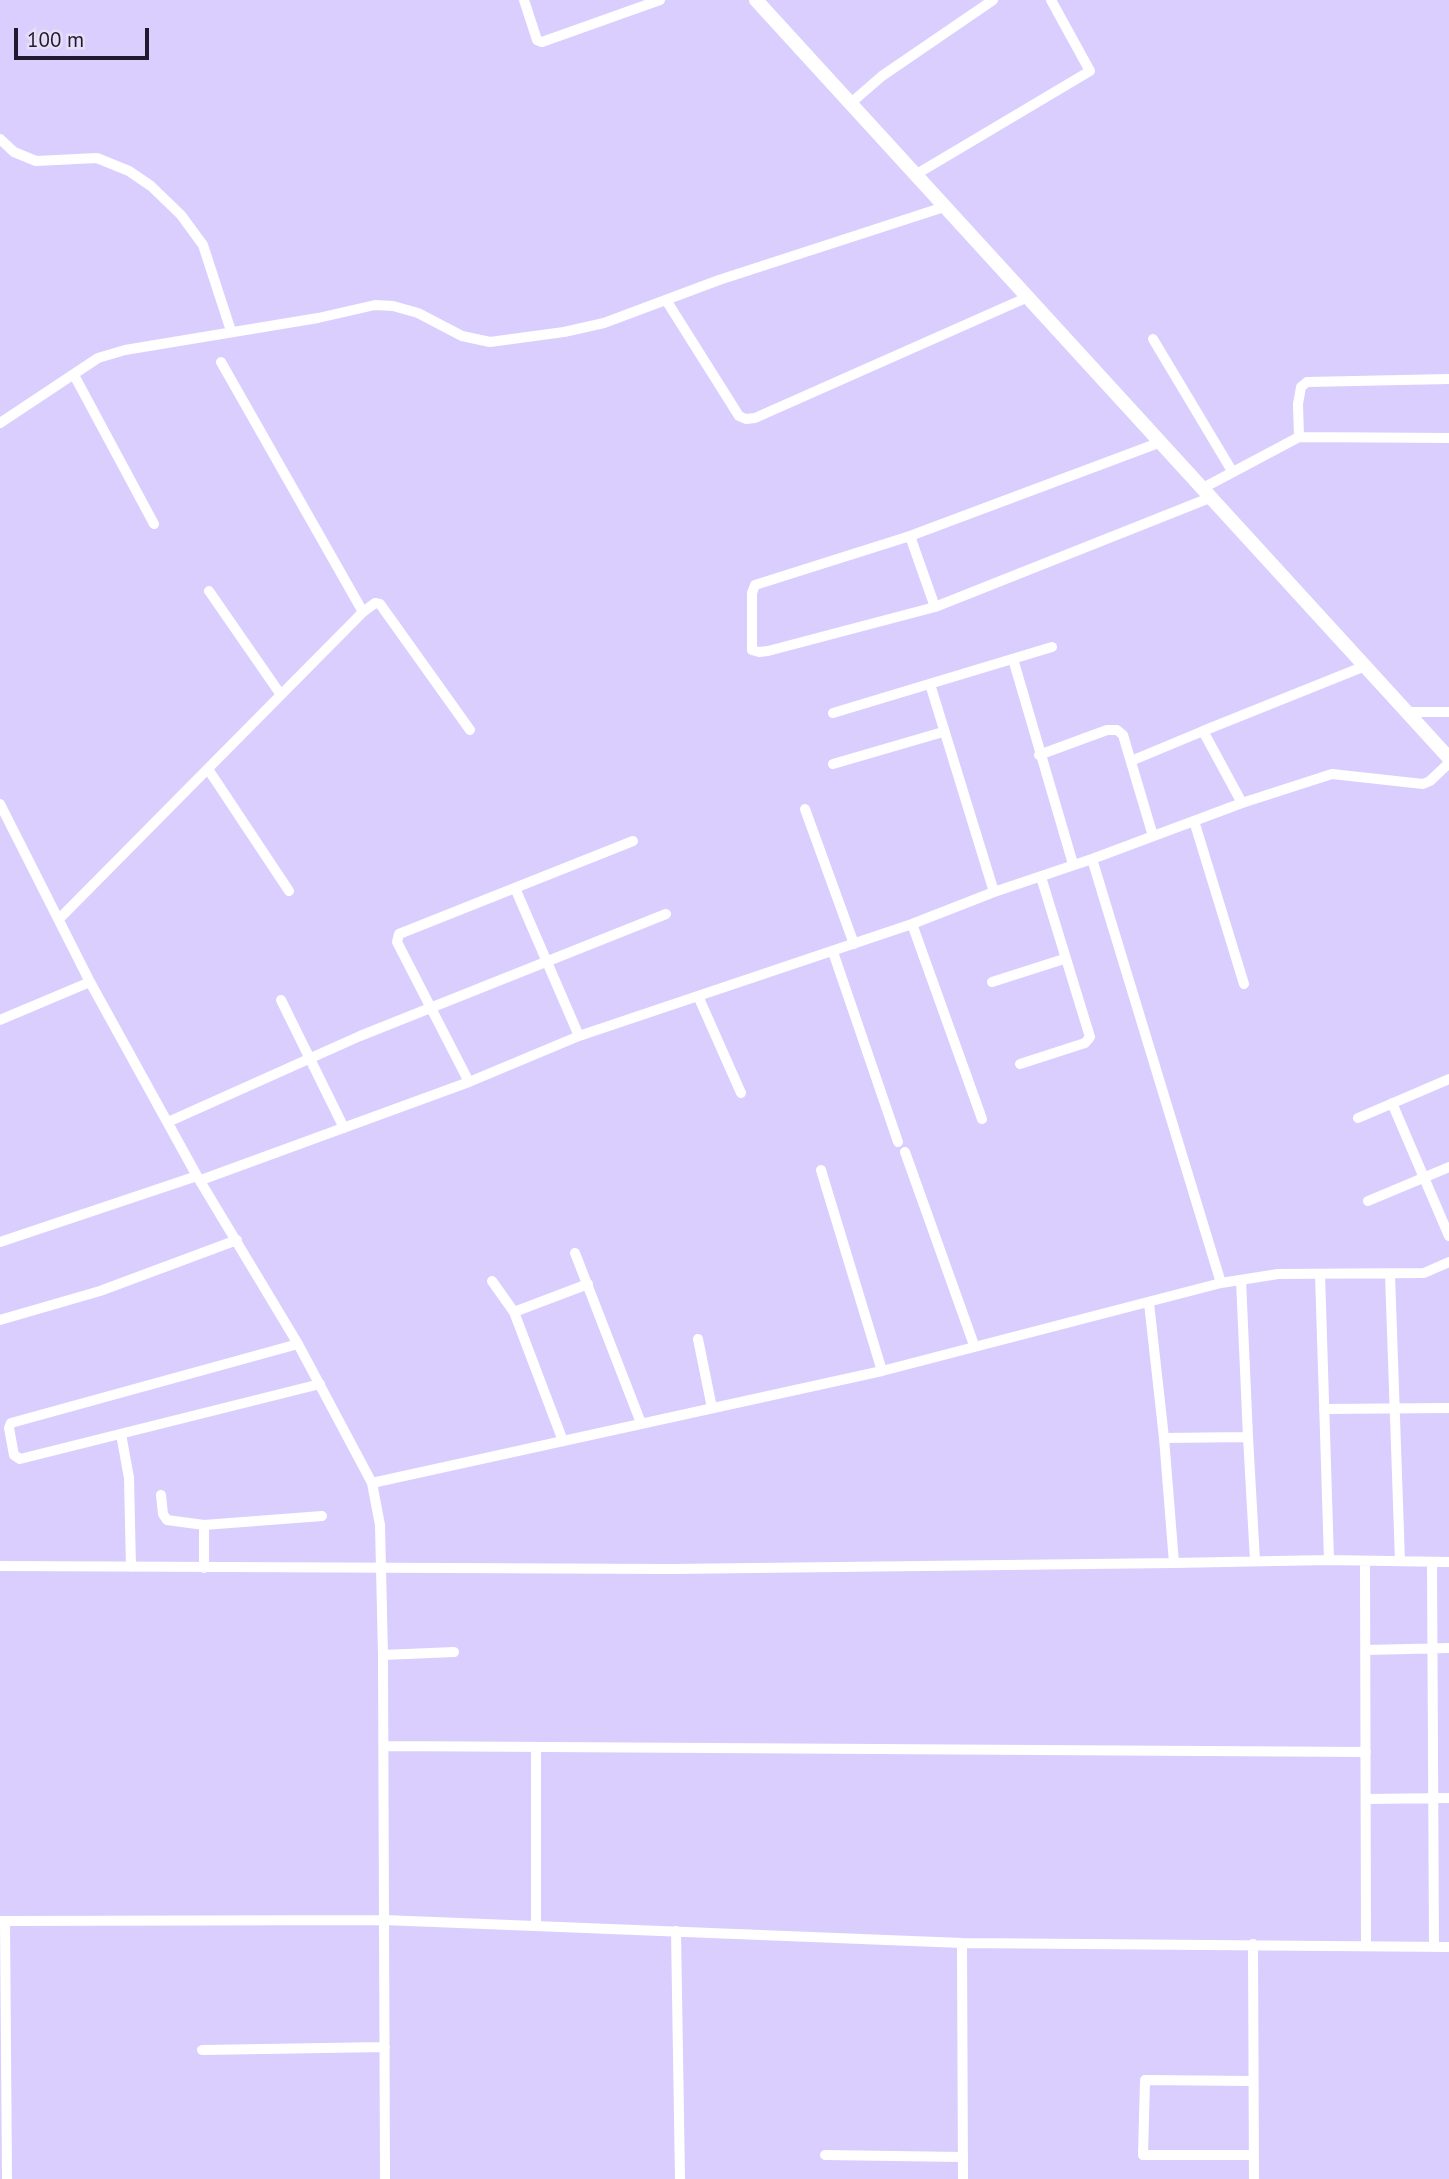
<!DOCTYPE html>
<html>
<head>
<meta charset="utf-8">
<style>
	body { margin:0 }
	#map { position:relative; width:1449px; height:2179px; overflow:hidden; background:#dacefe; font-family:"PT Sans",sans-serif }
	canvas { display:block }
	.scale { position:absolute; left:14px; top:28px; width:135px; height:32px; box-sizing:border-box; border:4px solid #20192f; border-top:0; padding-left:9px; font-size:21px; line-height:24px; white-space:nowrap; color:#20192f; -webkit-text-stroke:5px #e5dff8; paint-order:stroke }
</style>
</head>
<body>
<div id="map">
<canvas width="1449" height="2179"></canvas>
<div class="scale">100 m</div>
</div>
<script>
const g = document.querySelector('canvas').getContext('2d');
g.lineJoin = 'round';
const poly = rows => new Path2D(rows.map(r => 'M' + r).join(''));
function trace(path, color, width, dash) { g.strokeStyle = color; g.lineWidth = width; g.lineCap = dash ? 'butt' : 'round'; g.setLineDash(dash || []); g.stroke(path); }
trace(poly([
	[524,0,537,40,542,42,660,0],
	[852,102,882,76,993,0],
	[0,139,14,152,36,161,97,158,129,171,151,186,181,215,203,245,231,331],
	[915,175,1090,71,1051,0],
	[666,300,739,416,746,419,755,418,1028,297],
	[1153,339,1232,471],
	[221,362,363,612],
	[74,375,154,524],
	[0,423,98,358,125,350,318,318,375,305,393,306,418,313,462,336,490,342,564,332,604,323,719,280,944,207],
	[1299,437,1449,438],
	[1161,442,910,536,755,585,752,593,752,650,759,652,768,651,935,607,1212,497],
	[1203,488,1299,437,1298,404,1301,387,1307,382,1449,379],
	[910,536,935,607],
	[209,591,281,695],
	[1013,659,1073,864],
	[930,684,994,892],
	[1407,712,1449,712],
	[833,713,1052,647],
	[1203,731,1365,666],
	[1039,755,1107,730,1117,730,1123,735,1153,836],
	[1131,761,1203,731,1242,803],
	[833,764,943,732],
	[208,769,289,891],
	[0,804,90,982,197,1176,298,1344,372,1483,380,1525,383,1655,385,2179],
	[805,809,854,944],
	[1194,821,1244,984],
	[1092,859,1221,1283],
	[515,888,579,1036],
	[60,918,363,612,375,603,380,604,470,730],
	[912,924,982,1119],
	[833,952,898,1142],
	[992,982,1064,959],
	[698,996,741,1093],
	[281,1000,344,1128],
	[0,1020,90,982],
	[1020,1064,1085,1043,1090,1037,1041,877],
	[469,1082,397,942,399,934,633,841],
	[1392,1103,1449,1236],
	[1358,1118,1449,1079],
	[168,1122,360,1036,666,914],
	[905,1152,974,1345],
	[821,1170,882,1371],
	[201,1180,469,1082,579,1036,912,924,994,892,1092,859,1242,803,1332,774,1423,784,1430,781,1449,763],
	[1368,1201,1449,1167],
	[0,1242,197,1176],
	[575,1253,641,1423],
	[1320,1274,1329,1560],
	[1390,1274,1400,1561],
	[1241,1280,1248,1437],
	[492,1281,514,1312],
	[1149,1303,1164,1438],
	[0,1320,100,1291,237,1240],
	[698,1339,712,1408],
	[298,1344,11,1423,9,1428,14,1455,20,1459,320,1384],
	[1324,1409,1449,1408],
	[121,1434,129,1478,131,1567],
	[563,1441,514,1312,588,1284],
	[372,1483,882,1371,1221,1283,1278,1274,1424,1273,1449,1262],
	[161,1495,163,1514,167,1520,204,1525],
	[1365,1561,1366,1945],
	[1432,1562,1434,1946],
	[1174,1563,1329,1560,1449,1562],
	[0,1566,671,1569,1174,1563,1164,1438,1248,1437,1255,1561],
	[204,1568,204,1525,322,1516],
	[1366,1650,1449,1648],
	[383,1655,454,1652],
	[384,1746,1366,1752],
	[1366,1799,1449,1798],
	[0,1921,384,1920,962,1943,1449,1947],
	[5,1921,7,2179],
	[536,1926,536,1747],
	[676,1931,680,2179],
	[962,1943,963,2179],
	[1253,1944,1254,2179],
	[202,2050,385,2047],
	[1253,2081,1145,2080,1143,2155,1253,2155],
	[825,2155,962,2157]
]), '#fff', 10);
trace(poly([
	[756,0,1449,758]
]), '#fff', 14);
</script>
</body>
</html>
